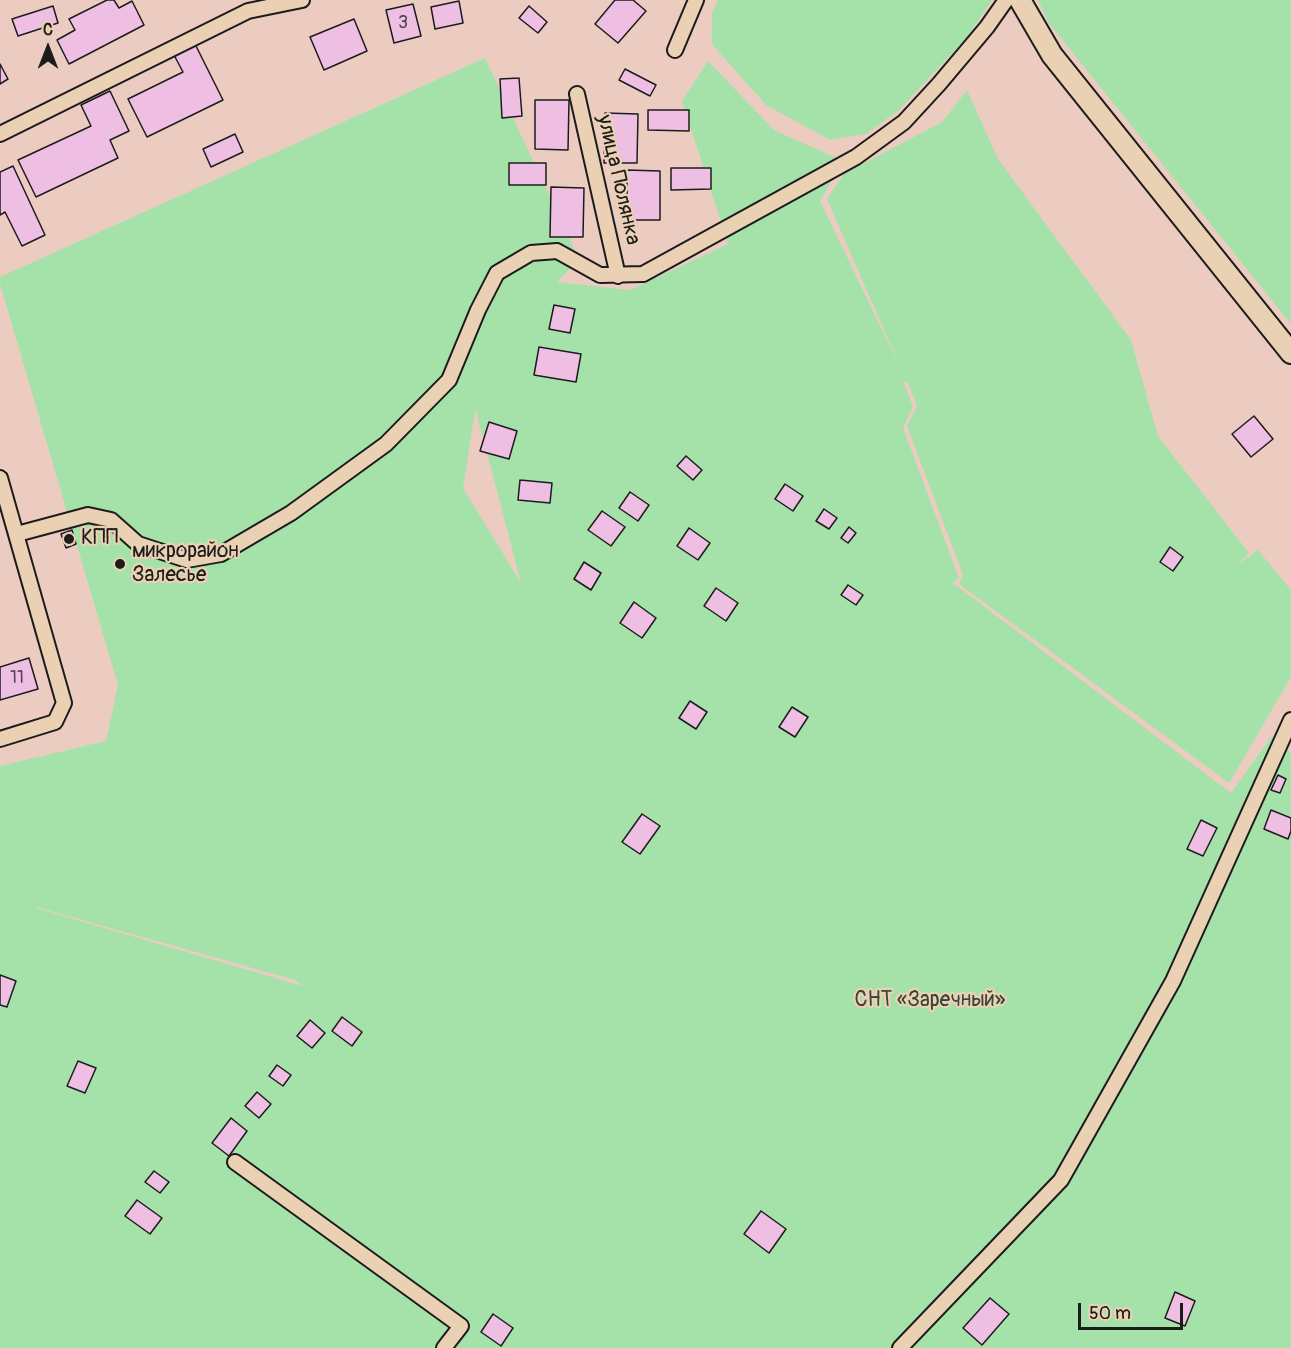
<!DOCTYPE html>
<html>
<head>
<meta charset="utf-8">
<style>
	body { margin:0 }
	#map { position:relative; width:1291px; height:1348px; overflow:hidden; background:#ecccc1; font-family:Pangolin,sans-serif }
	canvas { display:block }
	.north { position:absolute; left:18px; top:18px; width:60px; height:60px; -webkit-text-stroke:4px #ebd1b3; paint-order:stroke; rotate:0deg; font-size:16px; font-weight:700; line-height:24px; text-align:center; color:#1c1c1c }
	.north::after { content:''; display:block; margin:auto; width:21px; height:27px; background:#1c1c1c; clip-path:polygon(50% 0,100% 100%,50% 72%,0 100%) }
	.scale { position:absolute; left:1078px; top:1303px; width:105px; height:27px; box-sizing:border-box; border:3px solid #1c1c1c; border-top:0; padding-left:8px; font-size:18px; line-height:21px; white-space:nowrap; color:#1c1c1c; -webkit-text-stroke:4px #ebd1b3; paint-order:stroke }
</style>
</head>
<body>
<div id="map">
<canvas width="1291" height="1348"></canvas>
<div class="north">С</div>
<div class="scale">50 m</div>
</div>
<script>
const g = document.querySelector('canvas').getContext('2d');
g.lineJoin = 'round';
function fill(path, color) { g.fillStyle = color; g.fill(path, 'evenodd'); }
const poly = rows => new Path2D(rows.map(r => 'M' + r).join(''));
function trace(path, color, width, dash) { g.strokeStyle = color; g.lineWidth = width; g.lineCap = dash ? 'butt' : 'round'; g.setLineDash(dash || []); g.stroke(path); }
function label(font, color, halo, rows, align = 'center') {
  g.font = font + ' Pangolin,sans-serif'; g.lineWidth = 4.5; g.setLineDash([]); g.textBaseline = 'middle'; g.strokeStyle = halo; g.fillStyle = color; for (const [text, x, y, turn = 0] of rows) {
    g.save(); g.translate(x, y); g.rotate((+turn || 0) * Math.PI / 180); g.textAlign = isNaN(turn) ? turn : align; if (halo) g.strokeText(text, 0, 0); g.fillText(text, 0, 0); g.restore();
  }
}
fill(poly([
	[718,0,992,0,968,36,899,110,866,134,830,140,766,105,712,44,712,13],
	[1038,0,1291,0,1291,324,1048,22],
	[485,58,579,259,557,282,630,290,728,244,682,101,708,61,774,130,843,161,820,201,901,369,827,199,844,174,942,122,967,90,998,159,1131,340,1158,436,1249,553,1237,565,1258,550,1291,590,1291,677,1229,783,959,584,963,575,907,426,917,406,907,381,904,383,913,407,903,428,959,578,953,583,1231,793,1272,736,1291,753,1291,1348,0,1348,0,766,106,741,118,685,0,284,0,277],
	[475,411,476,411,521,583,463,488],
	[36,907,295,980,303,986,36,908]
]), '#a5e2a9');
const building = poly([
	[107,0,114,0,119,8,132,1,144,25,69,64,57,40,75,30,69,19,107,0],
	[615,0,633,0,646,11,618,43,595,24,615,0],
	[459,1,463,23,435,29,431,7,459,1],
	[413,4,421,36,394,43,386,10,413,4],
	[53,6,58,23,18,36,12,19,53,6],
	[529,6,547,22,538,33,519,18,529,6],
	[354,19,367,51,324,70,310,37,354,19],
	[195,44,223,100,147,137,128,99,183,72,174,55,195,44],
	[0,64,8,79,0,84,0,64],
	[625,69,656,85,650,96,619,80,625,69],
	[519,78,522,116,502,118,500,79,519,78],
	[110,91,129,131,110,140,118,158,36,197,18,160,91,126,81,105,110,91],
	[535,100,569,100,568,150,535,149,535,100],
	[648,110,689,110,689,131,648,130,648,110],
	[605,113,638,114,637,163,604,163,605,113],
	[235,134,243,152,211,167,203,149,235,134],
	[509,163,546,163,546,185,509,185,509,163],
	[13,166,45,235,22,246,5,212,0,215,0,172,13,166],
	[671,168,711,168,711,189,671,190,671,168],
	[627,170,660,171,660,220,627,220,627,170],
	[551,187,584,188,583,237,550,237,551,187],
	[554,305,575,309,570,333,549,329,554,305],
	[539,347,581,354,576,382,534,375,539,347],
	[1254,416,1273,439,1251,457,1232,434,1254,416],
	[489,422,517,431,509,459,480,451,489,422],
	[686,456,702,470,693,480,677,466,686,456],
	[520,480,552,483,550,503,518,500,520,480],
	[785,484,803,496,793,511,775,499,785,484],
	[630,492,649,505,638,521,619,508,630,492],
	[824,509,837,518,829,529,816,521,824,509],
	[602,511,625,527,611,546,588,530,602,511],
	[849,527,856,533,848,543,841,538,849,527],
	[689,528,710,543,698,560,677,546,689,528],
	[72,530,76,544,66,548,61,534,72,530],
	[1170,547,1183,557,1173,571,1160,562,1170,547],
	[584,562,601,573,591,590,574,579,584,562],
	[848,585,863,595,856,605,841,595,848,585],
	[716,588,738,603,726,621,704,606,716,588],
	[634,602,656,618,642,638,620,623,634,602],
	[29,658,38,689,0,700,0,667,29,658],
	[690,701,707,712,696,729,679,718,690,701],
	[792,707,808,717,795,737,779,727,792,707],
	[1278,775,1286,779,1280,793,1271,790,1278,775],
	[1271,810,1291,818,1291,831,1288,839,1264,829,1271,810],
	[642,814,660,826,640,854,622,842,642,814],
	[1201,820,1217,828,1203,856,1187,849,1201,820],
	[0,975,16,981,7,1007,0,1005,0,975],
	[342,1017,362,1032,352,1046,332,1031,342,1017],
	[310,1020,325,1033,312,1048,297,1036,310,1020],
	[78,1061,96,1068,85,1093,67,1086,78,1061],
	[277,1065,291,1075,283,1086,269,1076,277,1065],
	[257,1092,271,1104,259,1118,245,1106,257,1092],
	[231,1118,247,1131,229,1156,212,1143,231,1118],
	[154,1171,169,1182,160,1193,145,1182,154,1171],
	[137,1200,162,1218,150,1234,125,1216,137,1200],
	[761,1211,786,1229,769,1253,744,1234,761,1211],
	[1175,1292,1195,1301,1185,1326,1165,1318,1175,1292],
	[990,1298,1009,1314,982,1345,963,1328,990,1298],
	[493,1314,513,1328,501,1346,481,1332,493,1314]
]);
fill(building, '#eebfe2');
trace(building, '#1c1c1c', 1.5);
const street = poly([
	[675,50,696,0],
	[577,94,618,276],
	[0,134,248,11,302,0],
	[0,478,64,703,55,722,0,739],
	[17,534,88,515,111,520,138,544,187,560,221,554,291,513,386,444,449,380,478,310,497,273,531,253,557,251,600,275,643,274,856,157,904,122,939,84,987,27,1006,0],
	[235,1162,461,1326,444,1348],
	[900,1348,1061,1180,1173,981,1291,720]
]);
const secondary = poly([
	[1020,0,1052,55,1291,353]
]);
trace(street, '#1c1c1c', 18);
trace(secondary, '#1c1c1c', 24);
trace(street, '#ebd1b3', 14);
trace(secondary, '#ebd1b3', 20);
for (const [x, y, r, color] of [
	[69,539,6,"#1c1c1c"],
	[120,564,6,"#1c1c1c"]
]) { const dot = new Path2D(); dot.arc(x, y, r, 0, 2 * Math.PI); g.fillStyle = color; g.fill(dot); trace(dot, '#ebd1b3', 2); }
label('18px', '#50454e', null, [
	["3",403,23],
	["11",17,678]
]);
label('21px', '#1c1c1c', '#ebd1b3', [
	["улица Полянка",618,180,77]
]);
label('21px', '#1c1c1c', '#ebd1b3', [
	["КПП",81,539],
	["микрорайон",132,552],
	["Залесье",132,576]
], 'left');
label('21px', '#374438', '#ebd1b3', [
	["СНТ «Заречный»",930,1001]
]);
</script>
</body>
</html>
